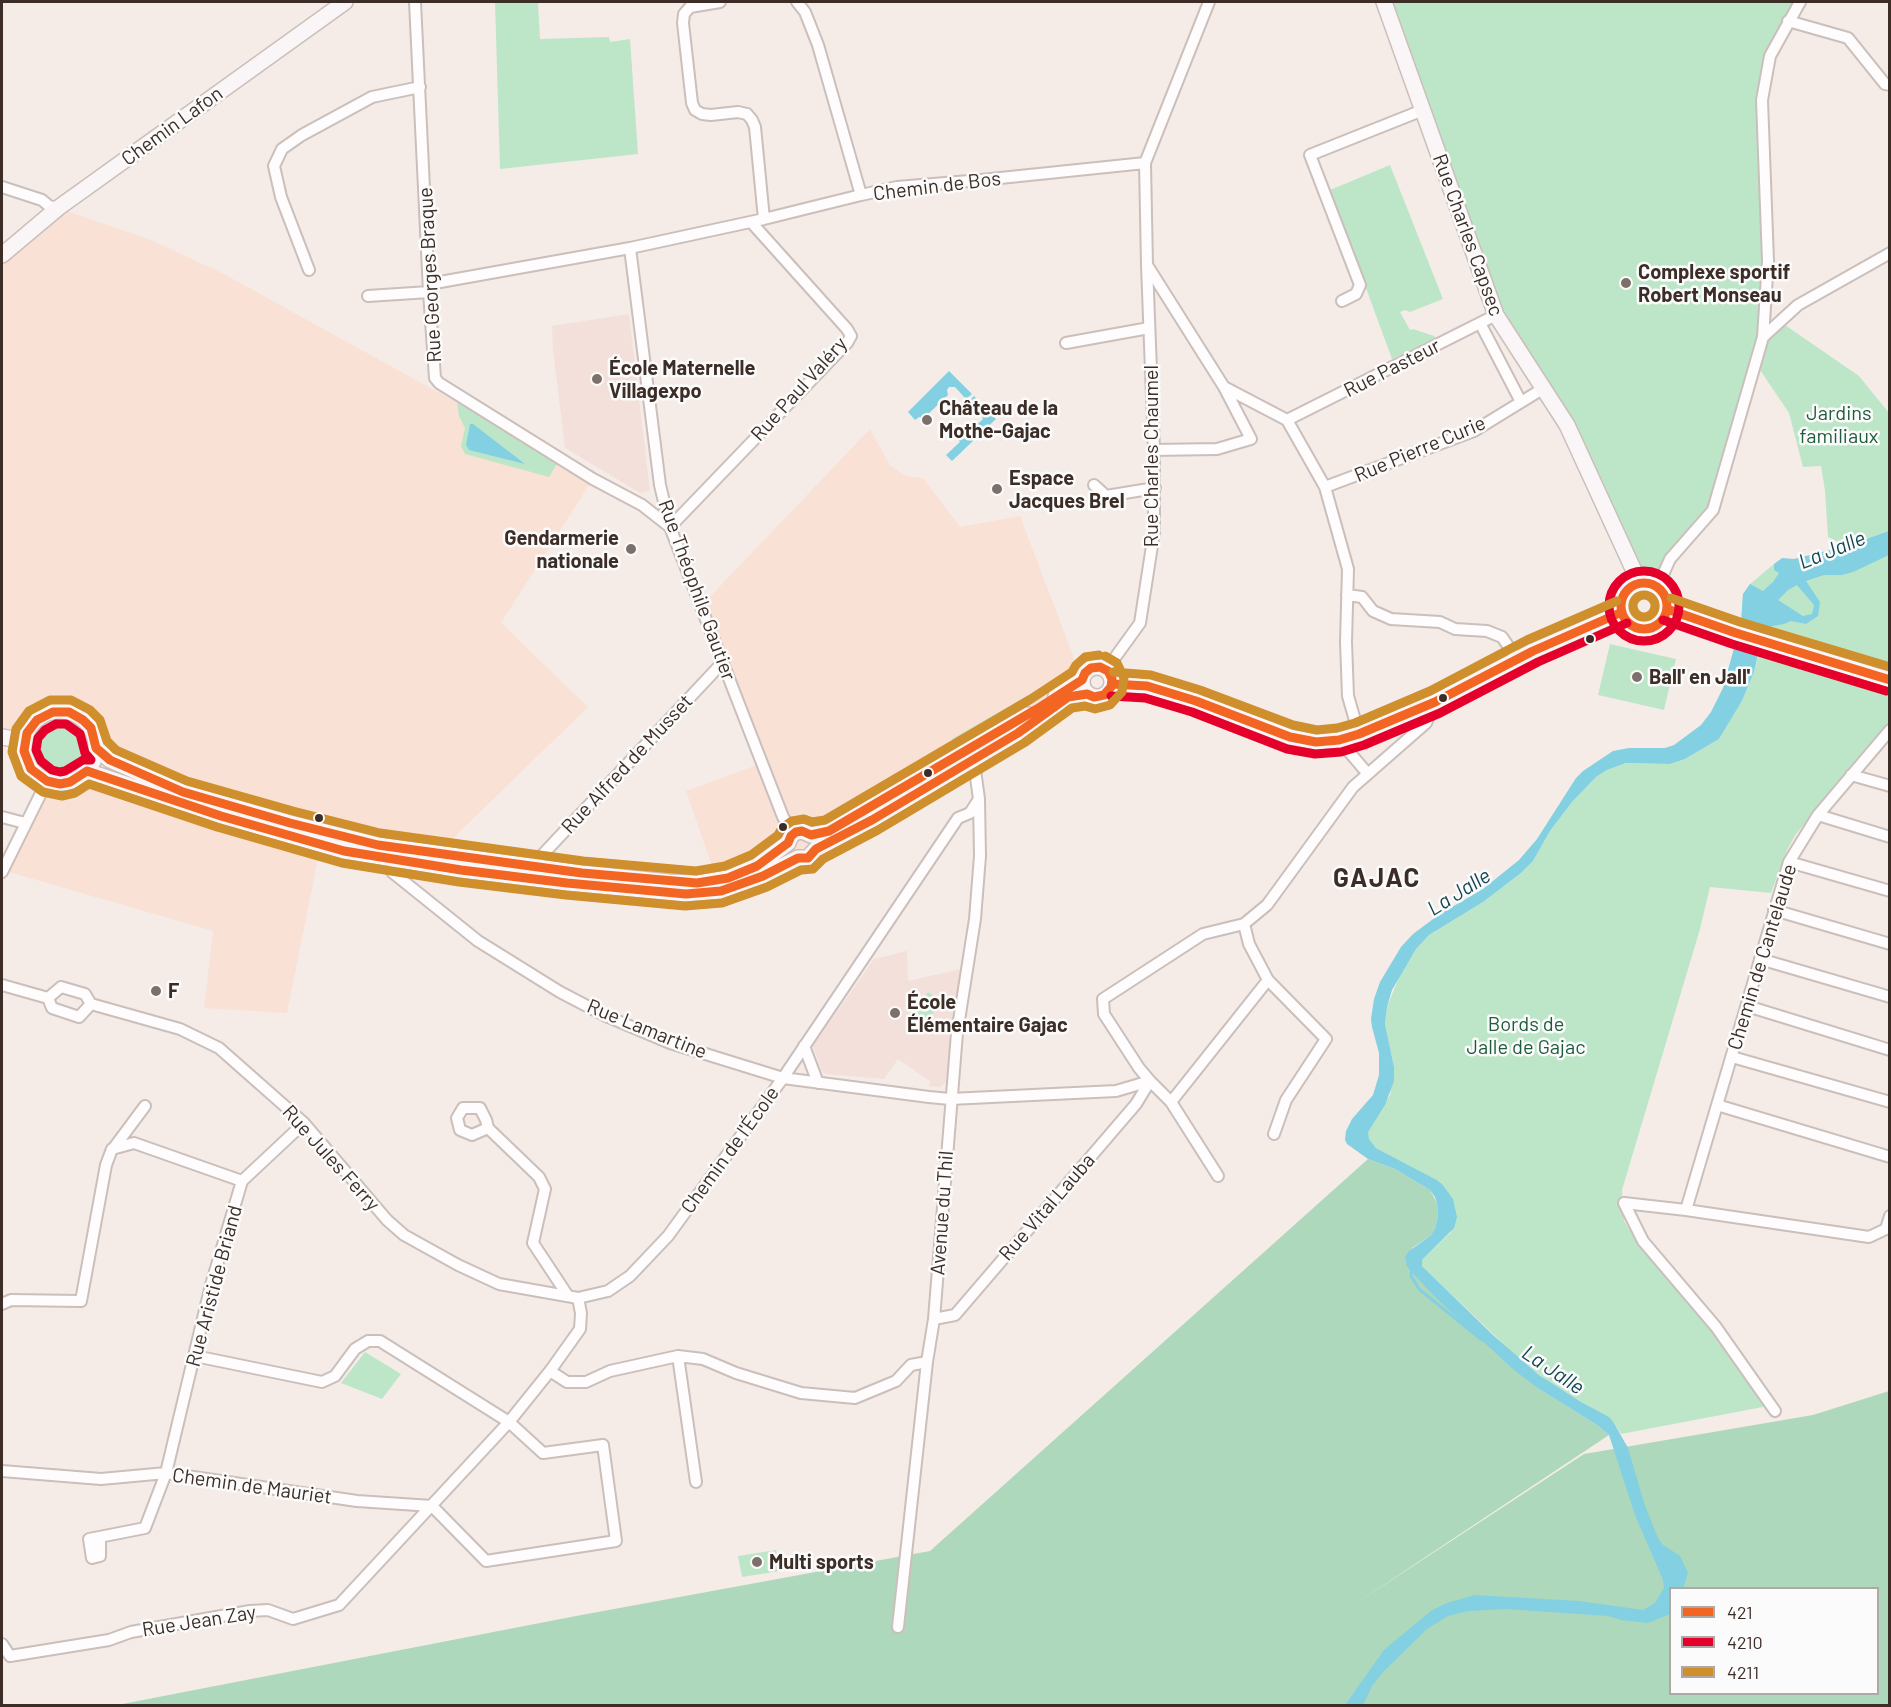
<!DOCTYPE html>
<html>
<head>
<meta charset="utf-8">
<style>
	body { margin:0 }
	#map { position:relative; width:1891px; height:1707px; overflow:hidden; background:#f5ece8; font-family:Barlow,sans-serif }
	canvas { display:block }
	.frame { position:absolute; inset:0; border:3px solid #3c2d27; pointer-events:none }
	.legend { position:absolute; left:1669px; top:1587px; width:210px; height:108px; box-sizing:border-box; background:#fbfbfb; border:2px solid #afa9a6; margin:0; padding:8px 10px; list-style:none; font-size:18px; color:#3c2d27 }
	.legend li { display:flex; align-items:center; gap:12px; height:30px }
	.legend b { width:30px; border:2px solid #afa9a6 }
</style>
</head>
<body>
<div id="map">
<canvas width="1891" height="1707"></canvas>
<div class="frame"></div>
<ul class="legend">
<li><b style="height:8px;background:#f26522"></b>421</li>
<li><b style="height:8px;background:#e4002b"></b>4210</li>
<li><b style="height:8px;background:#ce8f2c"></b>4211</li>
</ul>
</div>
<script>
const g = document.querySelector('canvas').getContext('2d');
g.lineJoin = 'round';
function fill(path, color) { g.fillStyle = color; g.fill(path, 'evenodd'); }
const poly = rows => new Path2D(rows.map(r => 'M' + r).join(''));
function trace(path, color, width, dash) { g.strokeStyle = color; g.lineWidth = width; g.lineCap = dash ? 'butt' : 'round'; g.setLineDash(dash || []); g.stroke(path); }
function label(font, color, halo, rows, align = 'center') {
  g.font = font + ' Barlow,sans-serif'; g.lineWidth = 5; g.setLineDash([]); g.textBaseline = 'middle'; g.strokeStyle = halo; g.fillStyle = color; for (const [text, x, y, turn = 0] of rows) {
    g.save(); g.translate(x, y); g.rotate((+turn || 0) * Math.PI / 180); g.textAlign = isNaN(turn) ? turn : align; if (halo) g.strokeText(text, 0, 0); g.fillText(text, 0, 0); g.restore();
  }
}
fill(poly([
	[58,208,151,240,224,274,568,464,593,479,501,623,588,707,442,849,321,844,287,1013,204,1008,213,931,2,870,47,781,60,784,79,778,87,771,95,739,83,720,76,715,62,711,53,712,37,720,31,727,25,741,2,737,2,255],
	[870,429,890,465,905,476,923,478,960,527,1020,516,1077,666,1073,679,1063,691,1037,709,851,826,778,864,721,886,714,872,686,791,762,763,702,605]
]), '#f9e1d6');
fill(poly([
	[629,314,650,491,640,493,565,448,553,350,552,326],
	[907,951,908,981,961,969,946,1082,940,1087,928,1086,931,1082,898,1059,884,1079,825,1074,821,1070,813,1046,874,959]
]), '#f3e0db');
fill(poly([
	[495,2,538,2,540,39,609,37,610,42,630,39,638,154,500,169],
	[1384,2,1800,2,1770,56,1762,100,1766,305,1713,510,1681,546,1657,588,1642,584,1567,425,1501,325],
	[1390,165,1443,299,1410,312,1405,310,1400,312,1410,330,1413,329,1434,336,1436,338,1392,359,1330,190],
	[1785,325,1859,376,1889,413,1889,666,1775,635,1741,623,1743,594,1750,584,1774,564,1846,546,1828,537,1825,491,1821,466,1803,467,1789,413,1760,370,1768,341],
	[457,403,560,459,549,477,465,454,461,446,465,428,459,416],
	[1610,644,1676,659,1664,710,1598,695],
	[1759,652,1889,691,1889,729,1883,730,1796,834,1787,850,1771,893,1710,887,1700,929,1622,1190,1624,1221,1642,1249,1672,1278,1768,1406,1621,1434,1614,1423,1546,1380,1516,1356,1422,1266,1422,1260,1451,1232,1435,1179,1376,1148,1369,1139,1367,1132,1390,1095,1394,1067,1385,1024,1387,1007,1400,975,1416,949,1429,935,1483,902,1521,873,1533,861,1550,831,1572,802,1596,777,1607,770,1626,763,1670,764,1685,759,1719,739,1742,701,1754,672],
	[1056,679,1061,680,954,744,952,739],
	'36 746a26 26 0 1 1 52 0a26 26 0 1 1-52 0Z',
	[928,992,941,1001,921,1031,908,1021],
	[365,1352,401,1374,382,1399,341,1383],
	[776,1550,780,1571,742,1577,738,1556]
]), '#bde6c9');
fill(poly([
	[1368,1159,1395,1169,1430,1190,1437,1203,1438,1216,1435,1229,1430,1236,1412,1248,1407,1267,1539,1389,1597,1425,1609,1435,1355,1604,1584,1454,1813,1415,1889,1391,1889,1705,112,1706,576,1616,930,1551],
	[1670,1588,1878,1588,1878,1694,1670,1694]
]), '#aed8bb');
fill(poly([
	[949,371,972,394,966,399,955,387,949,387,947,390,948,395,924,418,919,417,915,420,908,412],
	[974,396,996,419,952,461,946,455,960,442,957,439,975,422,979,423,983,419,981,414,968,402],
	[470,424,473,424,525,464,469,450,466,445],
	[1889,531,1889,555,1853,572,1842,575,1824,575,1806,581,1820,602,1818,616,1806,624,1791,621,1784,624,1767,627,1763,632,1754,672,1742,701,1719,739,1685,759,1670,764,1626,763,1607,770,1596,777,1572,802,1550,831,1533,861,1521,873,1483,902,1429,935,1416,949,1392,990,1387,1007,1385,1024,1394,1067,1394,1081,1385,1105,1368,1132,1369,1139,1376,1148,1435,1179,1442,1184,1453,1199,1457,1217,1454,1228,1422,1260,1422,1266,1493,1335,1539,1375,1581,1402,1609,1417,1614,1423,1628,1448,1645,1506,1658,1538,1663,1545,1680,1556,1688,1573,1683,1588,1670,1588,1670,1614,1648,1623,1621,1620,1608,1616,1506,1609,1468,1611,1448,1616,1427,1629,1384,1671,1372,1686,1363,1705,1345,1705,1384,1650,1432,1610,1447,1603,1475,1595,1579,1601,1643,1610,1655,1603,1664,1588,1663,1580,1635,1515,1609,1435,1597,1425,1539,1389,1514,1370,1434,1296,1407,1267,1405,1257,1409,1251,1430,1236,1435,1229,1438,1216,1437,1203,1435,1197,1430,1190,1395,1169,1368,1159,1347,1144,1345,1140,1346,1131,1352,1119,1373,1095,1379,1075,1379,1053,1372,1027,1371,1019,1374,999,1380,982,1401,947,1413,934,1440,914,1483,889,1519,860,1537,839,1576,778,1583,771,1613,751,1629,748,1665,748,1674,745,1701,725,1711,712,1723,688,1741,623,1743,594,1750,584,1763,591,1773,582,1779,573,1774,570,1774,564,1782,558,1794,559,1847,546],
	[1797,585,1814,605,1812,614,1803,616,1778,600,1788,590]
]), '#82d0e1');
trace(poly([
	[1412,1268,1411,1276,1419,1289,1482,1340]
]), '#82d0e1', 3);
const street = poly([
	[415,2,429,292,435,378,439,383,593,479,642,505,670,527,847,343,851,336,847,329,751,222],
	[720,2,690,7,684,14,683,23,692,103,695,110,702,114,711,115,738,112,747,114,752,120,755,127,764,219],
	[797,2,805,12,818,45,861,195,897,187,981,180,1145,163],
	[1209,2,1145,163,1147,265,1224,387,1287,420,1325,487,1348,569,1346,642,1348,696,1359,734],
	[1788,21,1848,38,1885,84,1890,85],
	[2,187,42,200,49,206,58,208],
	[309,270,281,197,274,166,282,149,302,135,372,97,420,87],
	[429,284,630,248],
	[368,296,429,292],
	[1342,301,1356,294,1360,285,1310,155,1423,110],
	[1480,323,1521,402],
	[1763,337,1768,261,1762,100,1770,56,1800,2],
	[1066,343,1149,328],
	[1287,420,1496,315],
	[1154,450,1217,449,1251,439,1224,387],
	[1094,485,1106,496,1155,488],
	[1325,487,1474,431,1544,388],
	[1657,588,1670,559,1713,510,1763,337,1798,305,1890,253],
	[1347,595,1362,597,1373,611,1391,619,1440,622,1455,629,1487,631,1502,637,1517,659],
	[1106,670,1140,623,1154,533,1154,450,1147,265],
	[1339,740,1368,774],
	[1851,775,1890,786],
	[1818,815,1890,837],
	[2,817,25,823],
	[794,835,783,817,670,527,660,485,630,248,764,219,861,195],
	[396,860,392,872,478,941,560,992,606,1016,670,1043,783,1078,929,1097,950,1099,1116,1091,1150,1081,1139,1068,1104,1014,1103,999,1203,934,1244,924,1267,905,1353,787,1426,723,1435,702],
	[1789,862,1890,891],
	[531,867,723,662],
	[2,872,47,781],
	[1774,910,1890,944],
	[1244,924,1249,944,1268,980,1326,1039,1286,1100,1274,1134],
	[1760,959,1890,997],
	[2,985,48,998],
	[61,987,85,994,91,1004,79,1017,52,1008,48,998,61,987],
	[91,1004,180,1029,219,1048,304,1123,387,1220,404,1235,458,1265,499,1284,578,1298],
	[1747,1006,1890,1050],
	[804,1046,818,1083],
	[1732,1057,1890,1102],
	[1171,1102,1218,1176],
	[1717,1105,1890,1157],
	[488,1128,486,1120,480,1108,463,1108,457,1118,460,1130,472,1135,488,1128,539,1177,545,1189,533,1243,568,1296],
	[113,1149,145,1106],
	[1624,1203,1686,1210,1869,1237,1886,1229,1890,1216],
	[1624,1203,1643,1241,1716,1327,1775,1411],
	[1686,1210,1789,862,1818,815,1890,730],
	[2,1304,11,1300,81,1301,106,1165,112,1149,134,1143,242,1181],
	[934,1319,955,1315,1136,1104,1150,1081,1171,1102,1268,980],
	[195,1356,322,1382,335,1376,355,1349,368,1341,380,1341,509,1422,543,1453,603,1445,616,1541,486,1561,432,1506],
	[678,1356,696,1482],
	[550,1371,567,1382,586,1382,610,1371,678,1356,703,1359,736,1373,801,1393,855,1398,896,1381,911,1365,927,1362],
	[2,1471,101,1479,166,1473,357,1501,432,1506],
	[100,1537,100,1556,92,1558,89,1539,145,1528,166,1473,211,1285,242,1181,304,1123],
	[898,1627,927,1362,934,1319,957,1033,975,919,980,856,979,800],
	[2,1644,10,1656,109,1640,131,1632,250,1611,268,1610,293,1619,339,1605,509,1422,550,1371,580,1329,581,1313,578,1298,608,1291,630,1276,668,1236,783,1078,958,818,970,813,979,799,975,770,968,758]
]);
const secondary = poly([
	[1384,2,1496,315,1567,425,1635,573,1642,584],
	[2,255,58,208,345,2],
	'1621 606a23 23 0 1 1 46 0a23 23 0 1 1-46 0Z',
	[1667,609,1736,633,1890,680],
	'1082 682a15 15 0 1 1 30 0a15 15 0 1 1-30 0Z',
	[1112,684,1147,686,1196,701,1290,737,1316,742,1339,740,1359,734,1435,702,1533,651,1622,612],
	[1056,696,1082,680],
	'24 747a36 36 0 1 1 72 0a36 36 0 1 1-72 0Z',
	[2,737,25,741],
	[96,748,110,760,183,792,290,823,378,845,582,873,669,882,697,883,728,878,757,866,788,843,791,836,796,832,802,831,811,835,829,831,1028,715],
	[87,771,221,816,344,851,461,870,567,883,686,894,721,891,763,876,798,858,808,858,816,849,872,820,1018,733,1046,714,1060,702,1068,697,1087,694]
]);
trace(street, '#cabfba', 14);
trace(secondary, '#cabfba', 18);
trace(street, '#fefcfc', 10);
trace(secondary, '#faf5f6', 15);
trace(poly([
	'1621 606a23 23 0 1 1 46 0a23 23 0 1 1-46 0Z',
	[1667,609,1736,633,1890,680],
	[1100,667,1108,671,1112,679,1111,687,1104,695,1094,697,1087,694,1068,697,1018,733,872,820,816,849,808,858,798,858,763,876,721,891,686,894,567,883,461,870,344,851,221,816,87,771,70,782,60,784,47,781,31,769,24,751,27,733,37,720,53,712,69,712,83,720,91,728,96,748,110,760,183,792,290,823,378,845,582,873,697,883,728,878,757,866,788,843,791,836,796,832,802,831,811,835,829,831,1037,709,1082,680,1085,673,1091,668,1100,667],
	[1112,684,1147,686,1196,701,1290,737,1316,742,1339,740,1359,734,1435,702,1533,651,1622,612]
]), '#f26522', 9);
trace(poly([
	'1609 606a35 35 0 1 1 70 0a35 35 0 1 1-70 0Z',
	[1663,620,1732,644,1886,691],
	[1111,696,1145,698,1192,712,1287,749,1315,754,1341,752,1364,745,1440,713,1538,662,1627,623],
	[56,724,66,724,80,734,85,753,91,760,83,760,65,771,60,772,52,770,41,761,36,750,38,738,45,730,56,724]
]), '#e4002b', 9);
trace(poly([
	'1633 606a11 11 0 1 1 22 0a11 11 0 1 1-22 0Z',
	[1671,598,1740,622,1890,667],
	[1099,655,1085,657,1076,665,1072,672,1031,699,825,820,812,822,804,819,792,821,782,828,778,835,751,855,725,866,696,871,583,861,380,833,293,811,187,781,116,750,107,741,100,720,90,710,71,700,50,700,29,711,16,729,12,752,21,776,43,792,62,796,75,793,89,784,217,827,342,863,459,882,566,895,685,906,722,903,767,887,801,870,813,869,823,859,878,830,1024,743,1072,708,1085,706,1095,709,1110,705,1122,692,1124,678,1117,663,1105,656],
	[1113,672,1151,675,1200,690,1293,725,1317,730,1337,728,1355,723,1430,691,1527,640,1617,601]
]), '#ce8f2c', 9);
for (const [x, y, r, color] of [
	[1626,283,6,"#7d706b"],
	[597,379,6,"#7d706b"],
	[927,420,6,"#7d706b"],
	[997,489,6,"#7d706b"],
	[631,549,6,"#7d706b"],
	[1590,639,5,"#3c2d27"],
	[1637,677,6,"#7d706b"],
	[1443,698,5,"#3c2d27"],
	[928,773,5,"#3c2d27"],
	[319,818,5,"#3c2d27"],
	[783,827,5,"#3c2d27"],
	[156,991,6,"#7d706b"],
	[895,1013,6,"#7d706b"],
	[757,1562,6,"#7d706b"]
]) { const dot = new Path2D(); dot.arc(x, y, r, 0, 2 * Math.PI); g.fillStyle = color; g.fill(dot); trace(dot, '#fbfbfb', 2); }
label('20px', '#3c2d27', '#fbfbfb', [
	["Chemin Lafon",172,126,-36],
	["Chemin de Bos",937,186,-7],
	["Rue Charles Capsec",1468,235,70],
	["Rue Georges Braque",430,275,-93],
	["Rue Pasteur",1392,368,-27],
	["Rue Paul Valéry",799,389,-48],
	["Rue Pierre Curie",1420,449,-23],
	["Rue Charles Chaumel",1151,456,-90],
	["Rue Théophile Gautier",697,590,70],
	["Rue Alfred de Musset",627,764,-47],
	["Chemin de Cantelaude",1762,957,-73],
	["Rue Lamartine",647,1029,22],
	["Chemin de l'École",730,1150,-54],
	["Rue Jules Ferry",331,1158,48],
	["Rue Vital Lauba",1047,1207,-49],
	["Avenue du Thil",942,1213,-86],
	["Rue Aristide Briand",214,1286,-75],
	["Chemin de Mauriet",252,1486,8],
	["Rue Jean Zay",199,1621,-9]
]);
label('bold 20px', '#3c2d27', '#fbfbfb', [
	["Complexe sportif",1638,272],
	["Robert Monseau",1638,295],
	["École Maternelle",609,368],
	["Villagexpo",609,391],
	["Château de la",939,408],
	["Mothe-Gajac",939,431],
	["Espace",1009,478],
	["Jacques Brel",1009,501],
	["Gendarmerie",619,538,"right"],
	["nationale",619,561,"right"],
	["Ball' en Jall'",1649,677],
	["F",168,991],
	["École",907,1002],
	["Élémentaire Gajac",907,1025],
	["Multi sports",769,1562]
], 'left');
label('20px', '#1f5c3c', '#fbfbfb', [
	["Jardins",1839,413],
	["familiaux",1839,436],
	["Bords de",1526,1024],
	["Jalle de Gajac",1526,1047]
]);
label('italic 21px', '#154853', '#fbfbfb', [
	["La Jalle",1832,550,-22],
	["La Jalle",1459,892,-32],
	["La Jalle",1553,1370,34]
]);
g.letterSpacing = '1.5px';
label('bold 26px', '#3c2d27', '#fbfbfb', [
	["GAJAC",1377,878]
]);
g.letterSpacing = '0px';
</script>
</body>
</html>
